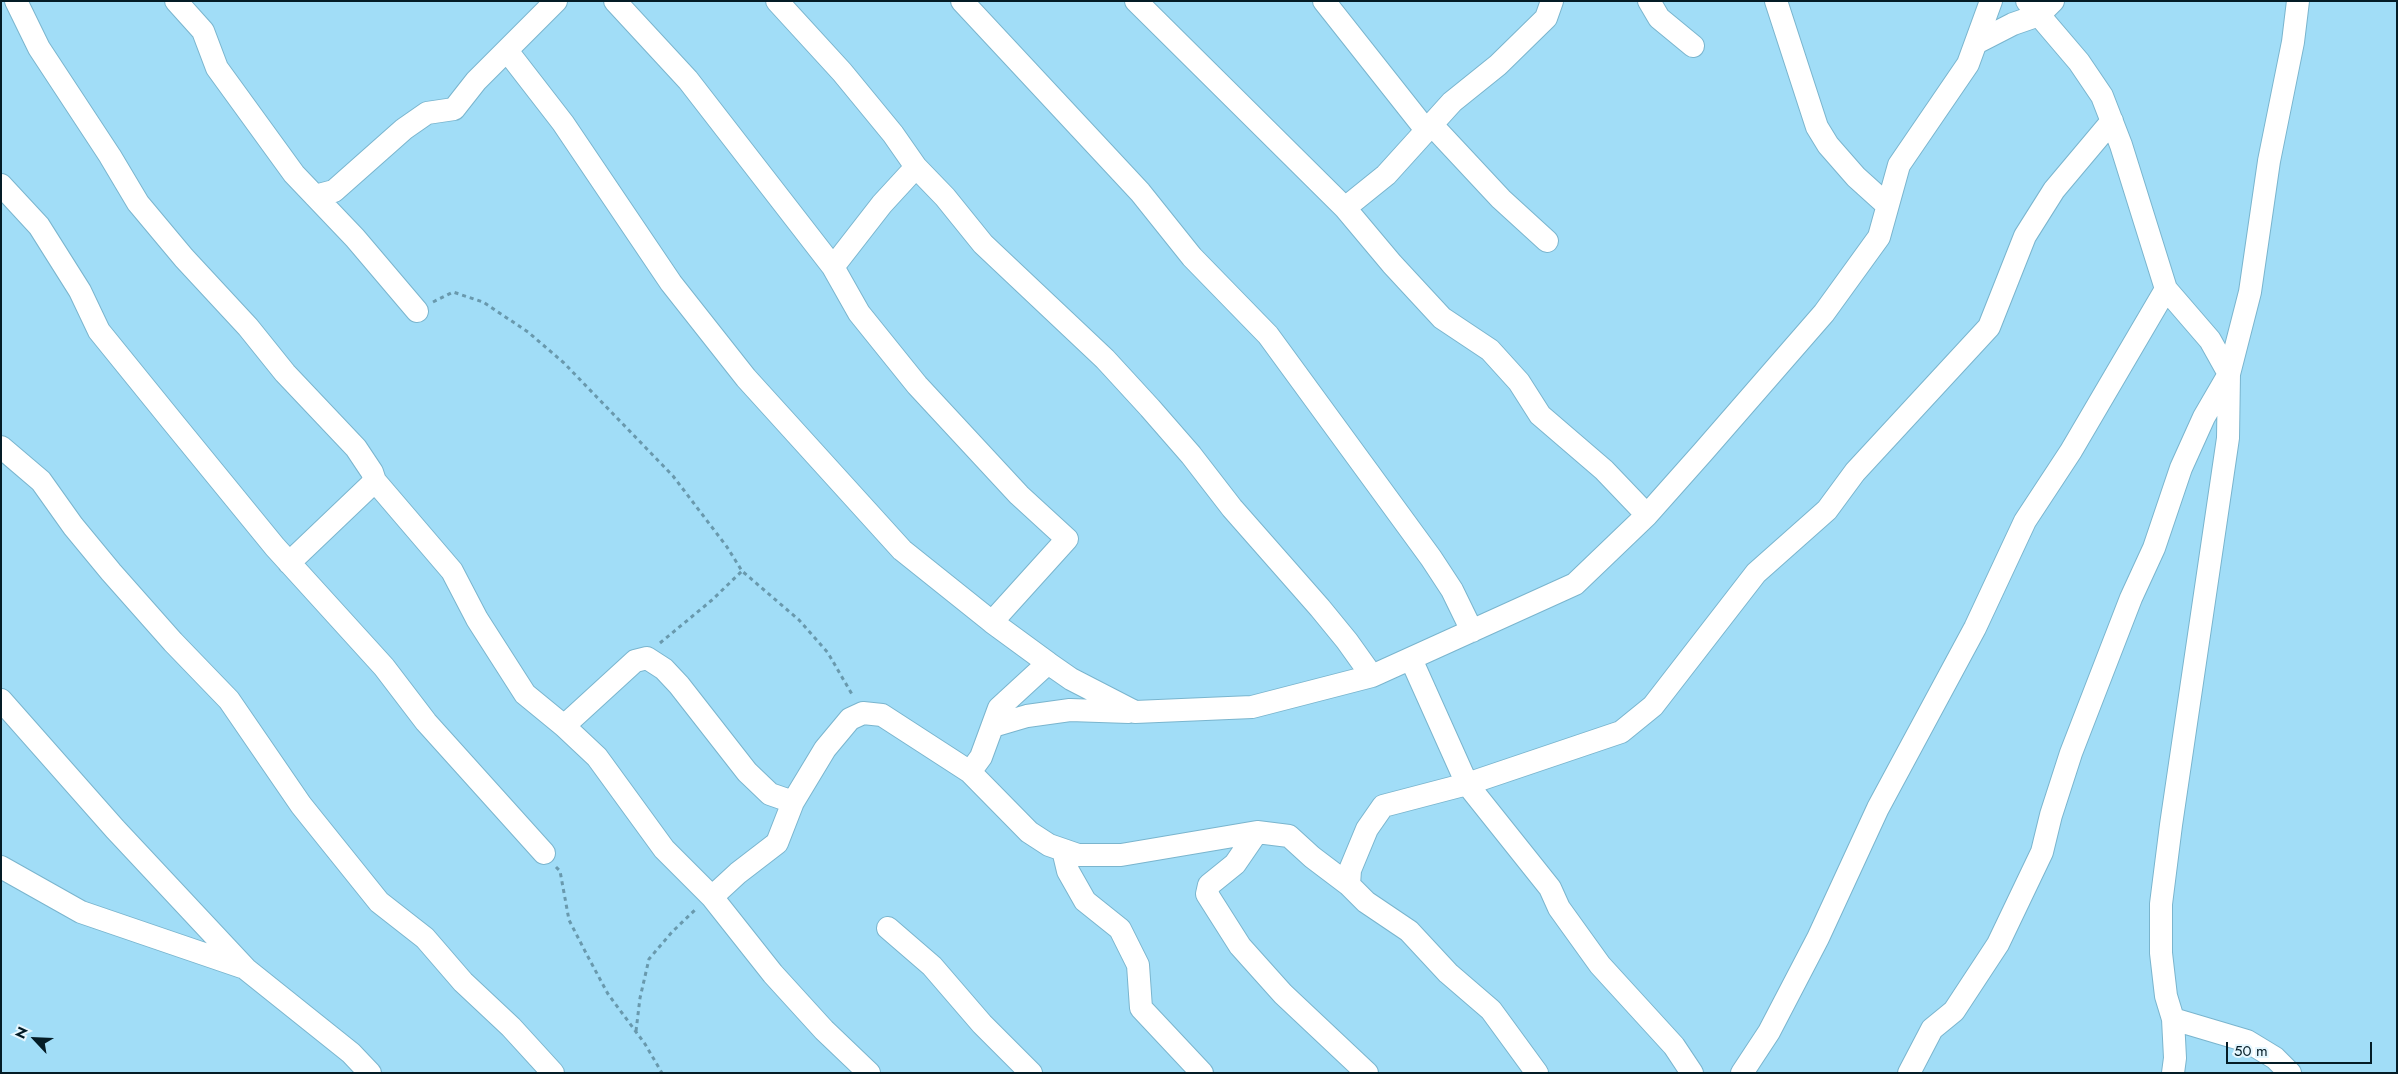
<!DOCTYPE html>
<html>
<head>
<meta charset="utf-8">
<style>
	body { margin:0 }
	#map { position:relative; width:2398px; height:1074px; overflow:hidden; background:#a1ddf7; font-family:Jost,sans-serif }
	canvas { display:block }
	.frame { position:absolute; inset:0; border:2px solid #041c26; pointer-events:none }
	.north { position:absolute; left:10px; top:1014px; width:50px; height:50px; -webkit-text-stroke:4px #e5f7ff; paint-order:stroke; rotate:295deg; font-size:14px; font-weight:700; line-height:20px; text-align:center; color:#041c26 }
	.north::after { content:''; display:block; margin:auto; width:18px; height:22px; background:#041c26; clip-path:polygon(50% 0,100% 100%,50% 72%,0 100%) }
	.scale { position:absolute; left:2226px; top:1042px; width:146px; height:22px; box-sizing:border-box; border:2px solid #041c26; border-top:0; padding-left:6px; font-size:15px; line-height:18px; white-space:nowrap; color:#041c26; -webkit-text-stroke:4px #e5f7ff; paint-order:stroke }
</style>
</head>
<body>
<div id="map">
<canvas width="2398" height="1074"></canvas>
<div class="frame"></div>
<div class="north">N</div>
<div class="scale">50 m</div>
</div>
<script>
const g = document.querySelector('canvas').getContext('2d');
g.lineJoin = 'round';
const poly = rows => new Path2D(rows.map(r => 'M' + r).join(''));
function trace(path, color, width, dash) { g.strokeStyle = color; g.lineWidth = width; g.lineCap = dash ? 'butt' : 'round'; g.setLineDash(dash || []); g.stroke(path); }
const street = poly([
	[16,1,39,48,110,156,138,203,184,258,248,327,285,373,356,448,372,472,375,481,452,571,477,619,525,694,564,726,597,757,664,849,712,897,773,974,824,1030,869,1073],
	[176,1,203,31,217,68,294,174,355,238,417,311],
	[615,1,688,80,833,267,859,313,917,385,1019,495,1067,539,992,622],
	[777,1,842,72,893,134,916,167,945,197,983,244,1105,359,1150,408,1191,455,1232,508,1320,608,1347,641,1372,676],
	[962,1,1140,192,1192,257,1268,335,1431,558,1452,590,1472,631],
	[1136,1,1345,208,1392,264,1442,318,1490,350,1519,382,1540,415,1604,470,1647,515],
	[1324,1,1426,130],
	[1649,1,1659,18,1693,46],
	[1776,1,1817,127,1828,145,1856,177,1887,205],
	[1976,43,2013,24,2039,15,2053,1],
	[508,52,563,123,671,283,746,378,902,550,992,622,1048,663],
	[1431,124,1501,199,1547,241],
	[1,185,39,226,80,291,99,331,172,421,275,547,384,667,426,722,544,853],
	[315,196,334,191,404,129,427,113,454,109,476,81,556,1],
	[1345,208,1386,175,1452,102,1498,65,1546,18,1552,1],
	[833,267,882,204,916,167],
	[1,447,41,481,73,526,111,572,173,642,229,700,301,805,379,902,425,938,463,982,511,1027,553,1073],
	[289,563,375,481],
	[1411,659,1467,784,1550,888,1559,908,1600,965,1674,1046,1692,1073],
	[1,700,115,829,246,969,351,1053,370,1073],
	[564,726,635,661,647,658,664,669,679,685,747,772,770,794,793,802],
	[993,726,1027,716,1070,710,1129,712],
	[970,772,981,757,999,708,1048,663,1071,679,1135,712,1252,707,1372,676,1575,584,1647,515,1703,452,1824,313,1879,237,1899,165,1968,64,1991,1],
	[1257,832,1235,864,1209,885,1207,894,1240,946,1283,994,1367,1073],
	[1063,850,1068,871,1085,901,1120,929,1138,965,1141,1008,1202,1073],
	[1,867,81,912,242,967],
	[1349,885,1350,870,1367,829,1383,806,1467,784,1621,732,1653,706,1756,573,1827,510,1855,472,1989,327,2025,236,2054,190,2112,121],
	[712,897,738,873,777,843,793,802,825,749,850,719,863,713,882,715,970,772,1029,832,1049,845,1078,855,1121,855,1257,832,1289,836,1312,857,1349,885,1366,902,1409,931,1448,973,1491,1010,1537,1073],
	[888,928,932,966,982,1024,1031,1073],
	[2173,1019,2247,1041,2275,1058,2290,1073],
	[1742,1073,1769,1032,1818,938,1878,808,1975,628,2025,521,2071,451,2166,289],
	[1909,1073,1932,1029,1954,1011,1998,944,2042,852,2051,815,2071,753,2131,598,2154,548,2181,468,2204,417,2229,374,2210,340,2166,289,2121,145,2102,96,2079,62,2027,1],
	[2173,1073,2175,1058,2173,1019,2166,996,2161,953,2161,904,2171,825,2228,438,2229,374,2250,292,2269,161,2293,42,2298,1]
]);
trace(street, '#7ab5ce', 24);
trace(poly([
	[433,302,453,292,483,302,528,332,564,363,673,476,727,547,742,571,799,620,828,653,853,696],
	[660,643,712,600,742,571],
	[556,867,560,871,569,920,587,955,608,994,645,1044,662,1073],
	[636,1031,640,998,649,959,672,932,696,909]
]), '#6999ad', 3, [4, 4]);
trace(street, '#fff', 22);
</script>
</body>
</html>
